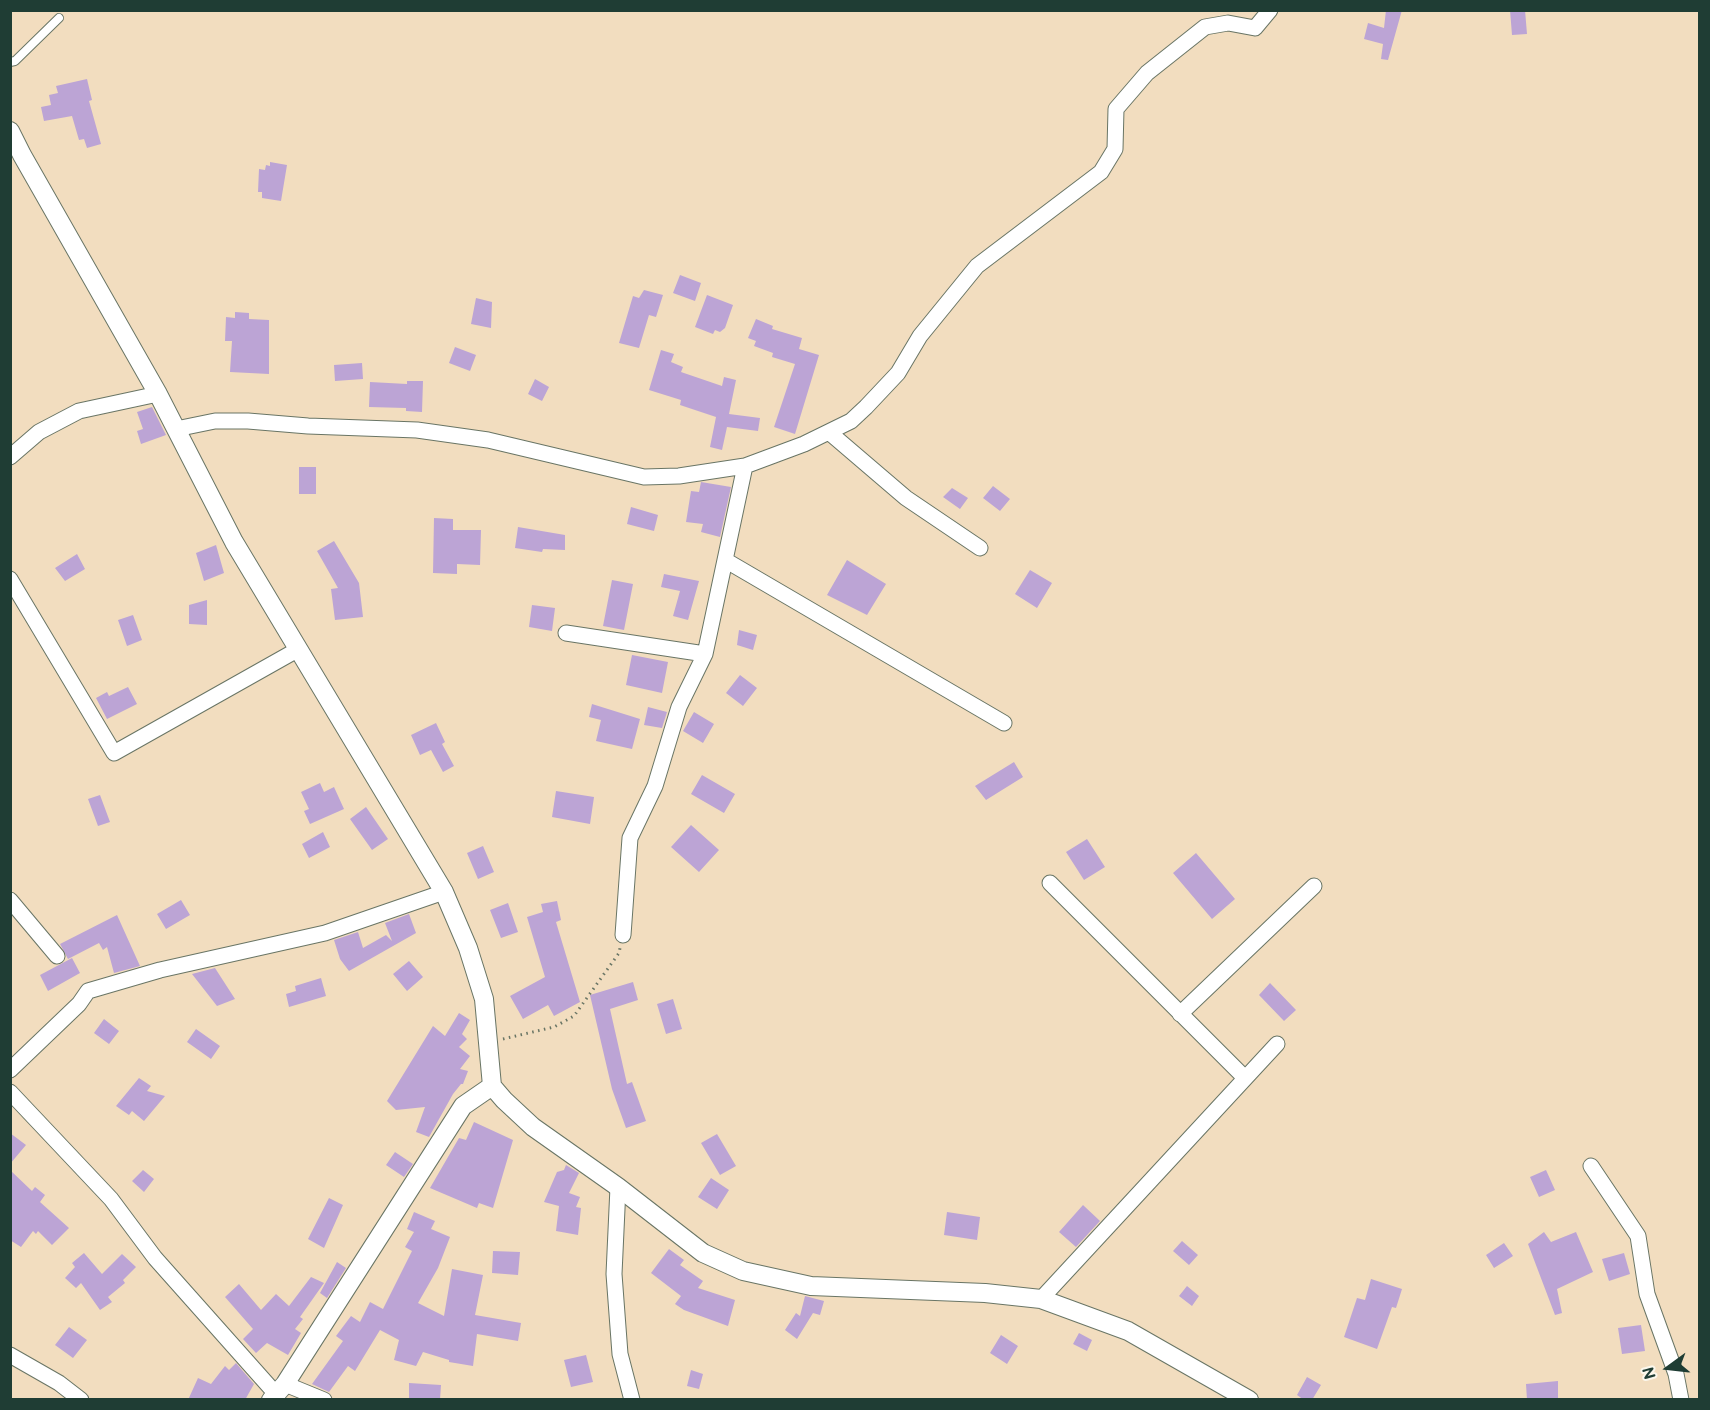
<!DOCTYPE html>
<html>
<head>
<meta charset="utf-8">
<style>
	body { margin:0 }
	#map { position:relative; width:1710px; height:1410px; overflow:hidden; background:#f2ddbf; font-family:"Balsamiq Sans",sans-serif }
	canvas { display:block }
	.frame { position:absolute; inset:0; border:12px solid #1f3d34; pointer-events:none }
	.north { position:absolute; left:1638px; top:1338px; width:60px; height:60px; -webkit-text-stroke:4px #fbf7ec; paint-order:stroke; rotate:255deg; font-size:16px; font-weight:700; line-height:24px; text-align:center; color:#1f3d34 }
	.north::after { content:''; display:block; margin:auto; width:21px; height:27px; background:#1f3d34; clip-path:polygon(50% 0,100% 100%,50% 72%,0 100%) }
</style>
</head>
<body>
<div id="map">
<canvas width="1710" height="1410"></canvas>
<div class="frame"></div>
<div class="north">N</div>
</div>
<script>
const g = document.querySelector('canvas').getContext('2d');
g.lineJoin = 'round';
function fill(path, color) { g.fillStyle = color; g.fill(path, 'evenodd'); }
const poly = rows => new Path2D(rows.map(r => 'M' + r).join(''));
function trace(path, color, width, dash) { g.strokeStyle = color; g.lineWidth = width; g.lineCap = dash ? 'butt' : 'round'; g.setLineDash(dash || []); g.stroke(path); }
fill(poly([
	[1386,10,1402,10,1388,60,1381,59,1383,44,1364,39,1368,23,1384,28],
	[1510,10,1525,10,1527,34,1512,35],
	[87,79,92,100,89,101,101,144,87,148,84,139,79,140,72,116,44,121,41,107,51,105,49,95,58,93,56,86],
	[270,162,287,165,281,201,262,198,262,192,258,192,259,169,265,170,266,165,270,166],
	[680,275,701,283,695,301,673,293],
	[644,290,663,295,656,317,649,315,639,348,619,343,633,296,639,298],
	[707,295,733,305,725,328,720,332,715,330,713,334,695,327],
	[476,298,492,302,491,328,471,324],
	[235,312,249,313,249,319,269,320,269,374,230,372,232,341,225,341,226,317,235,318],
	[756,319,773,326,772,329,802,338,799,349,819,355,795,434,774,427,795,364,772,357,773,353,754,346,756,341,748,338],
	[455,347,476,355,470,371,449,363],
	[661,350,674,354,671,362,683,367,681,372,722,386,724,377,736,380,729,414,760,418,758,431,727,427,722,450,710,447,716,417,680,405,681,400,649,390],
	[362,363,363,379,335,381,334,365],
	[535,379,549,387,542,401,528,394],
	[407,381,423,381,422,412,406,411,406,408,369,407,370,382,407,384],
	[152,407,166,435,141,444,137,431,143,429,137,412],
	[299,467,316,467,316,494,299,494],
	[701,482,731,487,720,537,701,532,703,524,686,522,691,491,699,492],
	[993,486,1010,499,1000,511,983,498],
	[952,488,968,498,960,509,943,497],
	[631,507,658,515,654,531,627,524],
	[434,518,453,519,453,530,481,530,480,565,457,564,457,574,433,573],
	[518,527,565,535,565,550,543,549,542,552,515,548],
	[334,541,359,583,363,617,335,620,331,589,338,588,317,551],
	[216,545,224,573,204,581,196,553],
	[77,554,85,569,65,581,55,568],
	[847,560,886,584,867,615,827,595],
	[1030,570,1052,583,1037,608,1015,594],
	[664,574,699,581,688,620,673,616,680,591,661,587],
	[612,580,633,584,624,630,603,626],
	[207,600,207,625,189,624,189,605],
	[532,605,555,608,552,631,529,627],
	[133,615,142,640,127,646,118,620],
	[739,630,757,635,753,650,737,645],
	[632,655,668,662,662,693,626,685],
	[740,675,757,688,743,706,726,693],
	[128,687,137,704,107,719,96,698,107,692,109,696],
	[592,704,640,719,632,749,596,741,601,720,589,717],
	[648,707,667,712,662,728,644,725],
	[694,712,714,724,703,743,683,731],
	[436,723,445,742,442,744,454,766,443,772,431,750,420,755,411,735],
	[1014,762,1023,777,986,800,975,786],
	[702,775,735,794,724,813,691,794],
	[320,783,324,792,334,787,344,809,310,824,304,811,309,809,301,792],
	[556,791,594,797,590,824,552,817],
	[100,795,110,822,98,826,88,799],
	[366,807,388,839,372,850,350,819],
	[691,825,719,850,699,872,671,847],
	[323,832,330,847,309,858,302,844],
	[1087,839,1105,867,1084,880,1066,852],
	[483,846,494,872,478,879,467,853],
	[1196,853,1235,899,1212,919,1173,873],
	[181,900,190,915,166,929,157,914],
	[557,901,561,920,556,922,580,1002,554,1016,548,1005,523,1019,510,996,545,977,527,917,543,912,541,904],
	[508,903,518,932,501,938,490,910],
	[409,914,416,933,349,971,340,959,334,940,358,932,363,948,386,935,392,941,385,923],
	[117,915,140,966,114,973,107,947,103,950,99,943,68,959,60,944],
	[72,958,80,973,48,991,40,975],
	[409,961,423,977,407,991,393,974],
	[215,968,235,999,217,1006,192,974],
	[321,978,326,996,289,1007,286,994,296,991,295,986],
	[633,982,638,1000,610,1009,627,1084,632,1082,646,1121,626,1128,612,1089,590,995],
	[1270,983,1296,1010,1284,1021,1259,995],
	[673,999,682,1029,666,1034,657,1004],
	[459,1013,470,1020,462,1034,467,1039,459,1047,470,1056,460,1069,468,1071,463,1084,461,1084,453,1094,429,1137,416,1132,425,1107,396,1110,387,1101,433,1026,445,1036],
	[104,1019,119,1031,109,1044,94,1033],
	[196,1029,220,1046,211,1059,187,1042],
	[139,1078,151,1086,147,1091,165,1096,144,1121,132,1111,129,1115,116,1106],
	[474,1122,513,1140,493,1208,479,1203,477,1208,430,1188,459,1138,466,1140],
	[10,1133,26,1145,10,1164],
	[717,1134,736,1166,720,1175,701,1143],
	[395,1152,413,1164,404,1177,386,1165],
	[566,1165,579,1173,569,1193,580,1197,576,1207,581,1208,578,1235,556,1231,559,1206,544,1202,557,1172,564,1170],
	[10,1170,32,1191,35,1187,45,1195,40,1202,69,1228,52,1245,38,1231,36,1234,33,1231,21,1247,10,1240],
	[143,1170,154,1179,144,1192,132,1181],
	[1546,1170,1555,1190,1539,1197,1530,1177],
	[711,1178,729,1190,717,1209,698,1197],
	[329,1198,343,1205,324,1248,308,1239],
	[1083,1205,1100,1221,1076,1247,1059,1232],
	[414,1212,435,1221,431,1229,450,1237,438,1268,418,1303,444,1316,452,1269,483,1275,475,1315,521,1323,518,1341,477,1334,473,1366,449,1362,449,1360,423,1352,416,1366,394,1360,399,1340,380,1330,355,1371,348,1366,329,1392,312,1384,343,1341,336,1336,351,1316,360,1322,370,1302,383,1309,412,1251,405,1247,414,1232,407,1229],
	[947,1212,980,1217,977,1240,944,1235],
	[1544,1232,1551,1242,1576,1232,1593,1272,1557,1289,1562,1313,1555,1315,1528,1244],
	[1182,1241,1198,1255,1189,1265,1173,1251],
	[1504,1243,1513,1256,1494,1268,1486,1255],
	[669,1249,684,1260,680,1265,703,1281,698,1288,735,1300,728,1326,684,1310,675,1304,681,1296,651,1273],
	[493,1251,520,1252,518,1275,492,1273],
	[84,1253,102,1274,122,1254,136,1267,123,1280,125,1283,108,1297,112,1302,100,1310,81,1283,76,1288,65,1278,75,1267,72,1263],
	[1624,1253,1630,1274,1609,1281,1602,1259],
	[337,1262,346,1268,327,1298,320,1293],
	[311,1277,324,1283,300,1317,303,1319,295,1329,301,1333,288,1355,267,1343,256,1353,243,1339,253,1329,225,1297,239,1284,261,1310,276,1294,289,1306],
	[1371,1279,1402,1289,1396,1308,1392,1307,1377,1349,1344,1337,1357,1298,1365,1300],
	[1187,1286,1199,1296,1192,1306,1179,1296],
	[805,1296,824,1301,820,1315,813,1313,797,1339,785,1330,796,1313,800,1316],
	[1641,1325,1645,1351,1622,1354,1618,1328],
	[69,1327,87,1340,73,1358,55,1345],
	[1079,1333,1092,1340,1087,1351,1073,1344],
	[1001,1335,1018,1346,1007,1364,990,1353],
	[586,1355,593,1382,571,1387,564,1360],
	[236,1363,254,1384,245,1400,188,1400,198,1378,211,1384,225,1366,229,1370],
	[691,1370,703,1374,699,1389,687,1386],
	[1307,1377,1321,1385,1312,1400,1304,1400,1297,1395],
	[1558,1381,1558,1398,1527,1400,1526,1384],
	[409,1383,441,1385,440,1400,409,1400]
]), '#bca4d5');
const service = poly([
	[10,62,15,61,59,18]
]);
const minor = poly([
	[176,429,215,421,248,421,308,426,417,430,488,440,644,477,679,476,745,466,804,444,851,421,866,407,898,373,920,336,977,266,1101,172,1115,149,1116,109,1147,73,1205,27,1228,23,1255,28,1270,10],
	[830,433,906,498,980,548],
	[10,457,39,432,79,411,158,394],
	[725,560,1004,723],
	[10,579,114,753,297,650],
	[566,633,705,654],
	[1050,883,1244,1077],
	[10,900,57,956],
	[623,935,630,838,655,786,679,707,705,654,745,466],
	[1180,1014,1314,886],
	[10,1070,79,1004,88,991,160,970,325,933,444,892],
	[10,1092,111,1199,155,1258,276,1394],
	[1591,1166,1638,1236,1647,1294,1676,1374,1681,1400],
	[618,1187,614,1274,620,1354,632,1400],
	[1041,1299,1277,1044],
	[10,1355,59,1383,81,1400],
	[285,1384,324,1400]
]);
const tertiary = poly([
	[10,131,22,155,158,394,234,542,444,892,468,948,484,999,492,1086,504,1100,533,1127,618,1187,703,1253,743,1271,811,1286,985,1293,1041,1299,1128,1331,1249,1400],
	[271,1400,285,1384,463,1106,492,1086]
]);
trace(service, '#697565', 10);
trace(minor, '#697565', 17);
trace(tertiary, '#697565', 20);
trace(poly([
	[503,1039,554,1027,574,1016,619,953,620,948]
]), '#697565', 3, [1.5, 4.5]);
trace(service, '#fff', 8);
trace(minor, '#fff', 15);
trace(tertiary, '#fff', 18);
</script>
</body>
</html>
